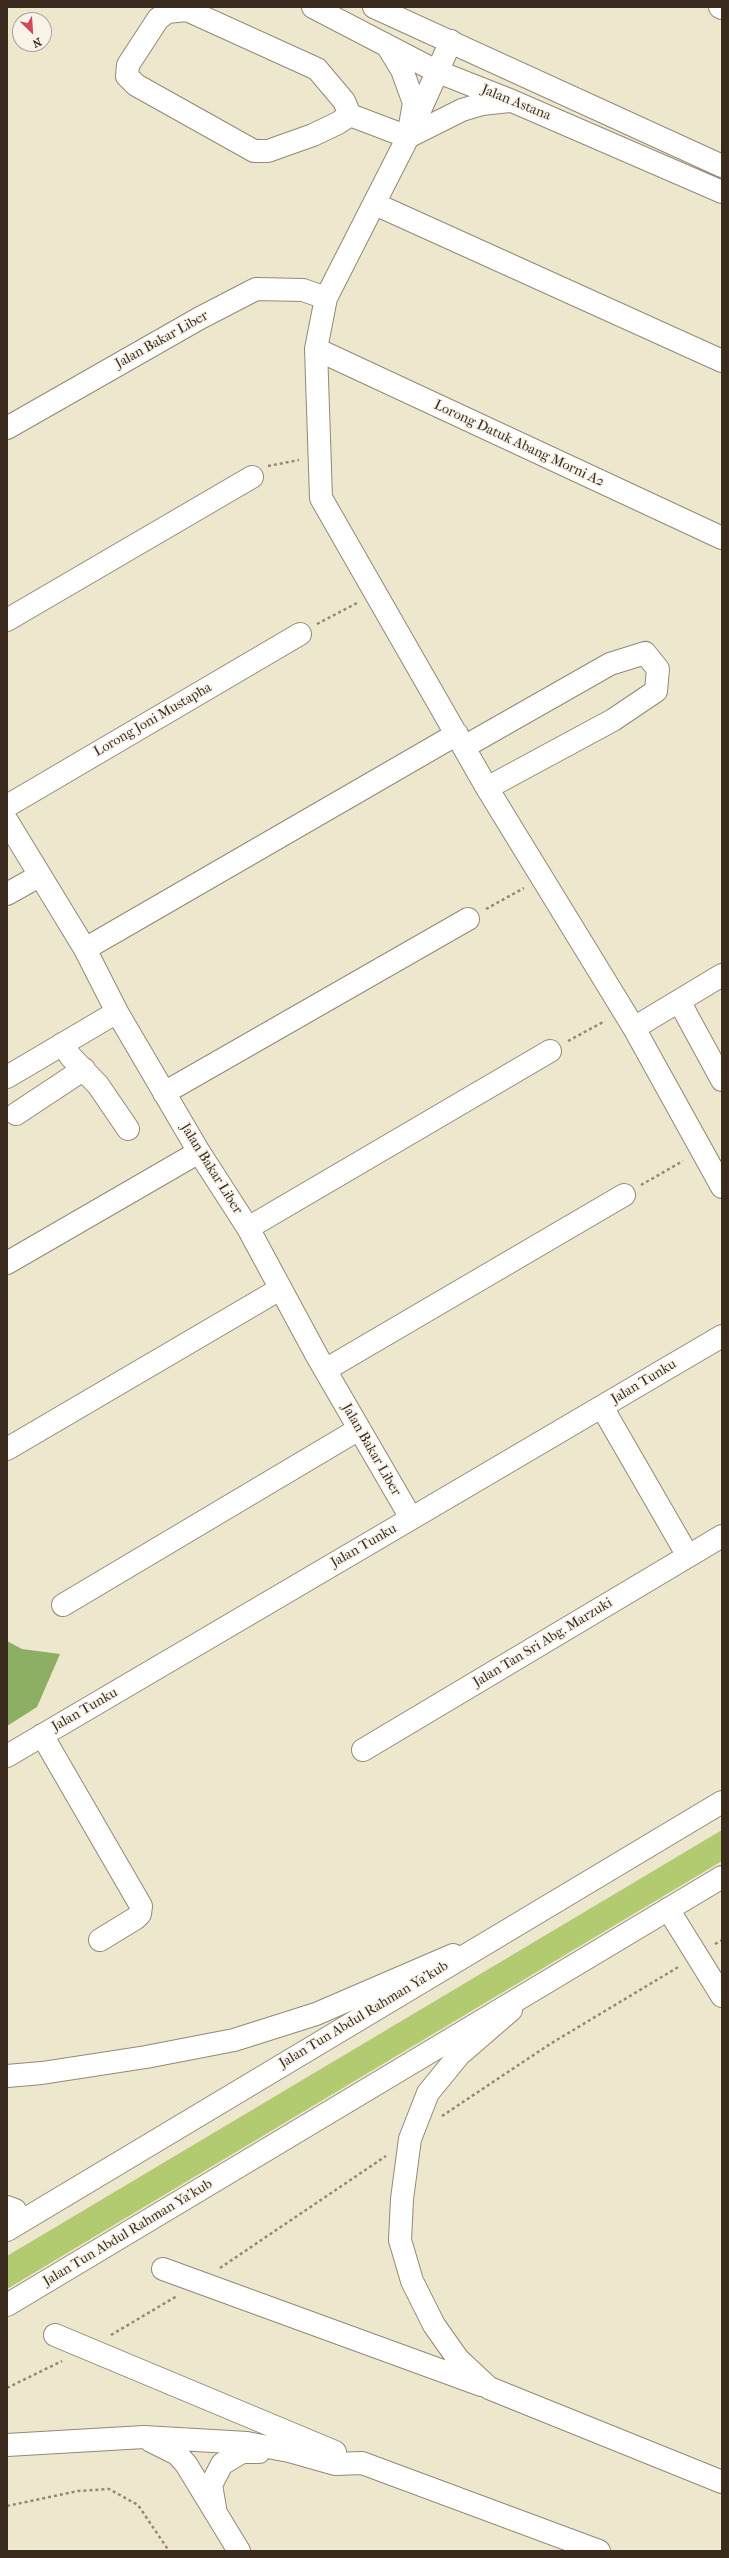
<!DOCTYPE html>
<html>
<head>
<meta charset="utf-8">
<style>
	body { margin:0 }
	#map { position:relative; width:729px; height:2558px; overflow:hidden; background:#ede7cd; font-family:"IM FELL French Canon",serif }
	canvas { display:block }
	.frame { position:absolute; inset:0; border:8px solid #3b2a1e; pointer-events:none }
	.north { position:absolute; left:12px; top:12px; width:40px; height:40px; box-sizing:border-box; background:#f7f3e8; border:1px solid #aca397; border-radius:50%; rotate:155deg; font-size:11px; font-weight:700; line-height:16px; text-align:center; color:#3b2a1e }
	.north::after { content:''; display:block; margin:auto; width:14px; height:18px; background:#d1495b; clip-path:polygon(50% 0,100% 100%,50% 72%,0 100%) }
</style>
</head>
<body>
<div id="map">
<canvas width="729" height="2558"></canvas>
<div class="frame"></div>
<div class="north">N</div>
</div>
<script>
const g = document.querySelector('canvas').getContext('2d');
g.lineJoin = 'round';
function fill(path, color) { g.fillStyle = color; g.fill(path, 'evenodd'); }
const poly = rows => new Path2D(rows.map(r => 'M' + r).join(''));
function trace(path, color, width, dash) { g.strokeStyle = color; g.lineWidth = width; g.lineCap = dash ? 'butt' : 'round'; g.setLineDash(dash || []); g.stroke(path); }
function label(font, color, halo, rows, align = 'center') {
  g.font = font + ' "IM FELL French Canon",serif'; g.lineWidth = 3; g.setLineDash([]); g.textBaseline = 'middle'; g.strokeStyle = halo; g.fillStyle = color; for (const [text, x, y, turn = 0] of rows) {
    g.save(); g.translate(x, y); g.rotate((+turn || 0) * Math.PI / 180); g.textAlign = isNaN(turn) ? turn : align; if (halo) g.strokeText(text, 0, 0); g.fillText(text, 0, 0); g.restore();
  }
}
fill(poly([
	[722,1830,722,1861,7,2289,7,2256]
]), '#b2cb71');
fill(poly([
	[7,1641,22,1649,60,1654,37,1707,7,1726]
]), '#8daf63');
const minor = poly([
	[720,7,722,8],
	[451,41,408,137,326,298,316,349,321,498,487,788,634,1028,722,1187],
	[350,115,338,123,313,135,268,151,254,151,136,85,127,76,128,65,158,19,167,12,187,10,317,69,344,101,350,115,408,137],
	[375,204,722,361],
	[316,349,722,538],
	[7,428,200,318,256,289,303,290,326,298],
	[7,620,252,477],
	[464,747,610,664,645,653,658,669,656,691,613,720,487,788],
	[7,806,300,634],
	[7,821,85,949,117,1012,199,1152,248,1228,317,1356,411,1518],
	[7,894,39,876],
	[85,949,457,734],
	[679,1001,722,1080],
	[634,1028,722,975],
	[62,1044,71,1057,98,1085,128,1129],
	[7,1077,117,1012],
	[164,1093,468,919],
	[16,1114,84,1069],
	[248,1228,550,1051],
	[7,1263,199,1152],
	[325,1370,624,1195],
	[602,1407,688,1556],
	[7,1449,280,1289],
	[63,1605,359,1429],
	[42,1735,141,1906,140,1914,136,1918,100,1940],
	[363,1750,722,1536],
	[7,1756,722,1336],
	[668,1909,722,1996],
	[511,2010,459,2055,428,2093,410,2139,402,2199,400,2240,412,2281,434,2325,458,2359,489,2388,722,2482],
	[7,2076,42,2073,146,2057,234,2040,316,2014,453,1955],
	[7,2207,15,2210],
	[163,2269,481,2385],
	[55,2335,335,2452],
	[151,2441,177,2454,186,2464,239,2551],
	[7,2445,144,2437,247,2443,289,2451,335,2464,362,2463,599,2551],
	[215,2508,211,2485,222,2464,242,2452,259,2452]
]);
const major = poly([
	[313,7,436,71,512,101,722,192],
	[374,7,722,166],
	[388,47,402,70,414,103,408,137],
	[408,137,462,110,482,104,509,101],
	[7,2230,722,1802],
	[7,2305,722,1877]
]);
trace(minor, '#948876', 24);
trace(major, '#948876', 24);
trace(poly([
	[268,466,299,460],
	[317,624,357,603],
	[486,909,524,888],
	[568,1041,605,1021],
	[641,1185,683,1161],
	[715,1944,722,1940],
	[442,2116,550,2044,680,1966],
	[220,2268,386,2156],
	[111,2335,177,2296],
	[7,2388,62,2361],
	[7,2506,78,2491,109,2489,138,2505,169,2551]
]), '#948876', 2.5, [3, 3]);
trace(minor, '#fff', 22);
trace(major, '#fff', 22);
label('14px', '#3b2a1e', '#f7f3e8', [
	["Jalan Astana",516,103,22],
	["Jalan Bakar Liber",162,340,-29],
	["Lorong Datuk Abang Morni A2",519,444,25],
	["Lorong Joni Mustapha",153,720,-30],
	["Jalan Bakar Liber",211,1169,58],
	["Jalan Tunku",644,1382,-31],
	["Jalan Bakar Liber",371,1450,60],
	["Jalan Tunku",364,1546,-30],
	["Jalan Tan Sri Abg. Marzuki",543,1643,-31],
	["Jalan Tunku",85,1710,-30],
	["Jalan Tun Abdul Rahman Ya'kub",364,2015,-31],
	["Jalan Tun Abdul Rahman Ya'kub",128,2233,-31]
]);
</script>
</body>
</html>
